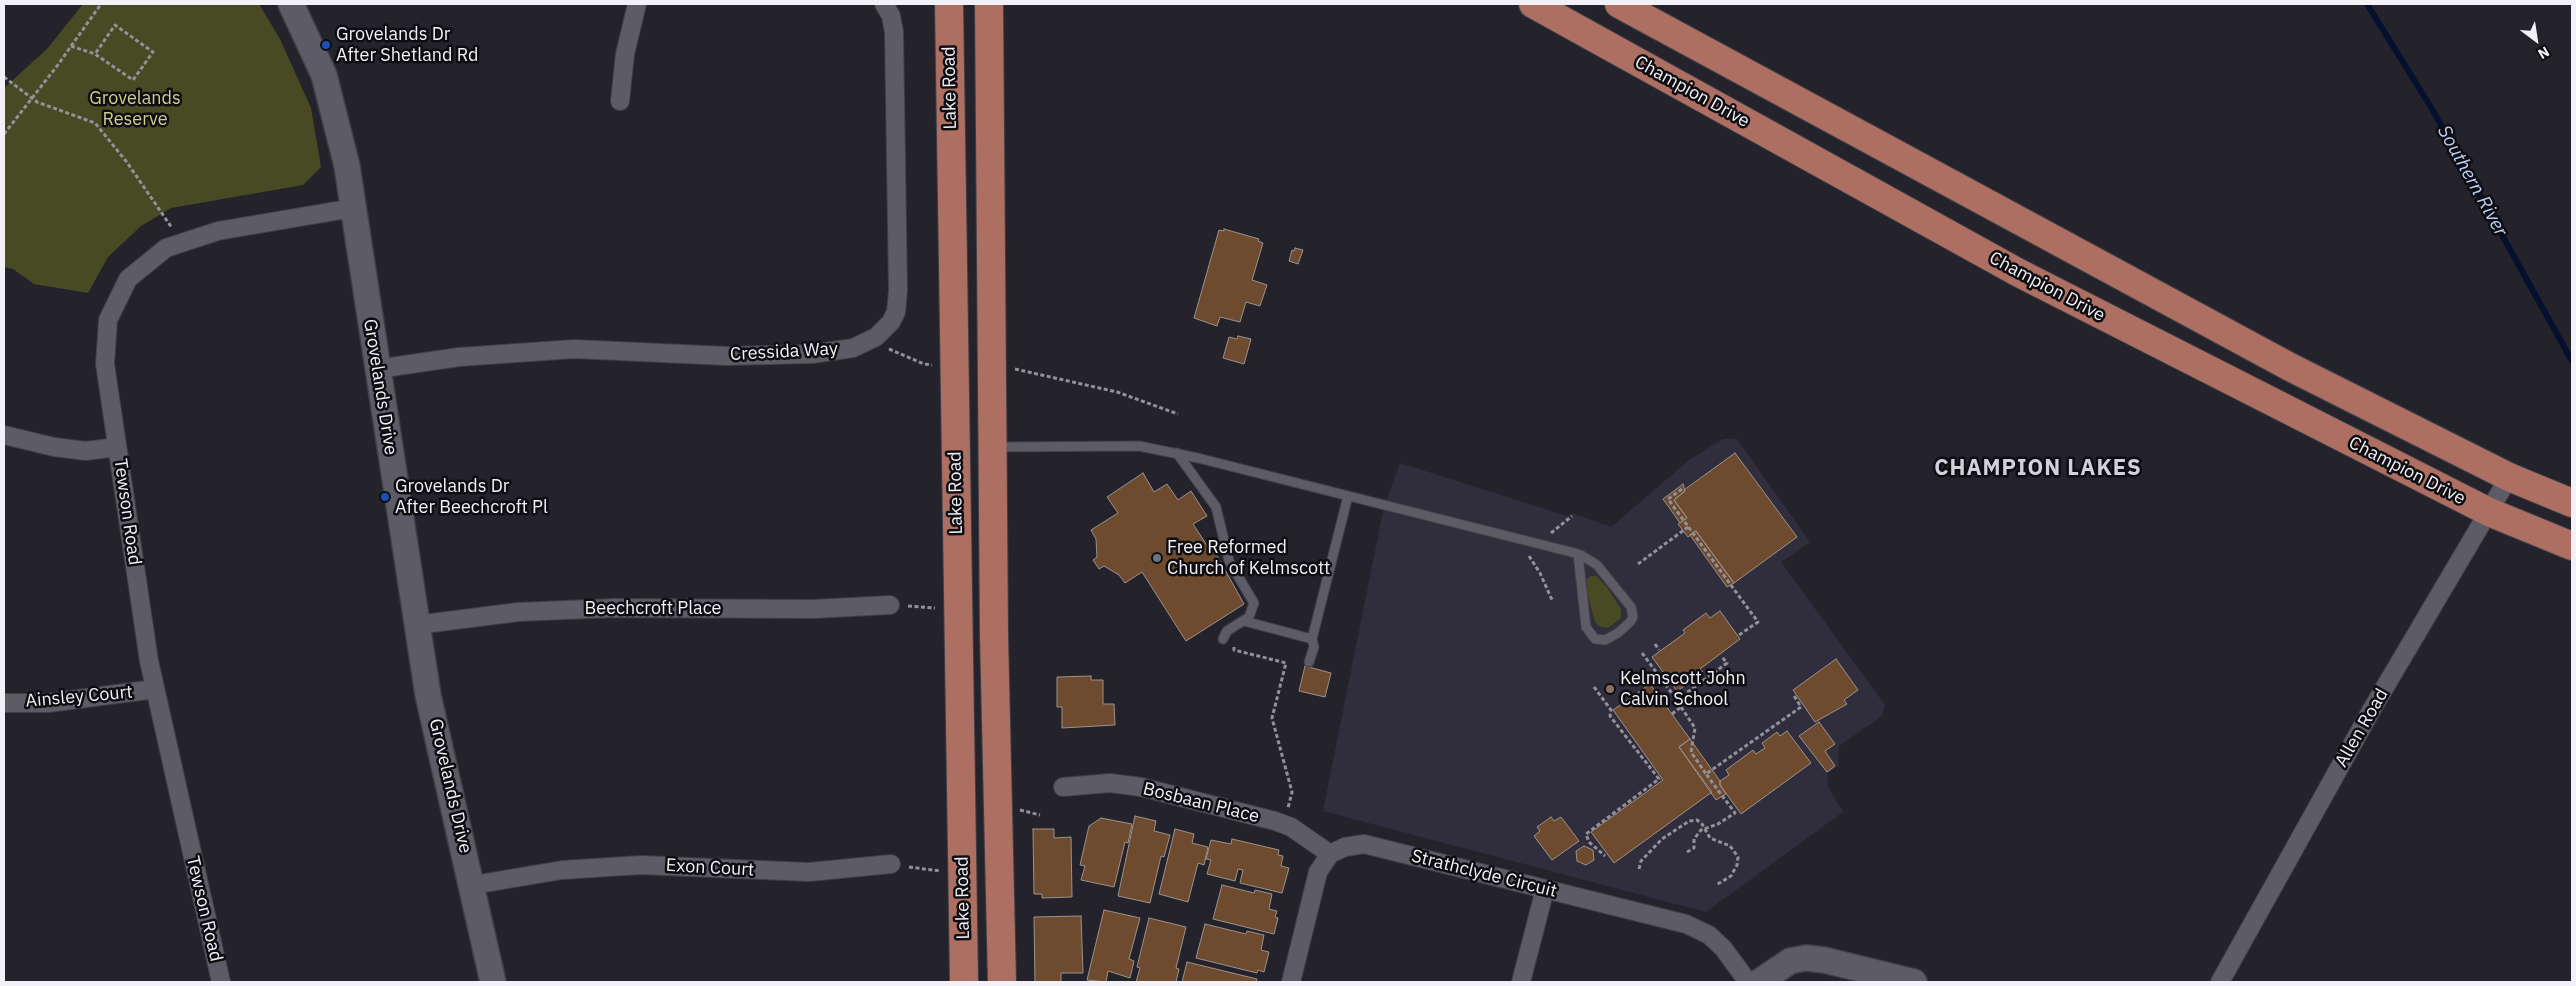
<!DOCTYPE html>
<html>
<head>
<meta charset="utf-8">
<style>
	body { margin:0 }
	#map { position:relative; width:2576px; height:986px; overflow:hidden; background:#24232c; font-family:"IBM Plex Sans",sans-serif }
	canvas { display:block }
	.frame { position:absolute; inset:0; border:5px solid #f2f1f7; pointer-events:none }
	.north { position:absolute; left:2511px; top:15px; width:50px; height:50px; -webkit-text-stroke:4px #0e0d11; paint-order:stroke; rotate:149deg; font-size:14px; font-weight:700; line-height:20px; text-align:center; color:#f2f1f7 }
	.north::after { content:''; display:block; margin:auto; width:18px; height:22px; background:#f2f1f7; clip-path:polygon(50% 0,100% 100%,50% 72%,0 100%) }
</style>
</head>
<body>
<div id="map">
<canvas width="2576" height="986"></canvas>
<div class="frame"></div>
<div class="north">N</div>
</div>
<script>
const g = document.querySelector('canvas').getContext('2d');
g.lineJoin = 'round';
function fill(path, color) { g.fillStyle = color; g.fill(path, 'evenodd'); }
const poly = rows => new Path2D(rows.map(r => 'M' + r).join(''));
function trace(path, color, width, dash) { g.strokeStyle = color; g.lineWidth = width; g.lineCap = dash ? 'butt' : 'round'; g.setLineDash(dash || []); g.stroke(path); }
function label(font, color, halo, rows, align = 'center') {
  g.font = font + ' "IBM Plex Sans",sans-serif'; g.lineWidth = 5; g.setLineDash([]); g.textBaseline = 'middle'; g.strokeStyle = halo; g.fillStyle = color; for (const [text, x, y, turn = 0] of rows) {
    g.save(); g.translate(x, y); g.rotate((+turn || 0) * Math.PI / 180); g.textAlign = isNaN(turn) ? turn : align; if (halo) g.strokeText(text, 0, 0); g.fillText(text, 0, 0); g.restore();
  }
}
fill(poly([
	[1723,439,1737,439,1810,542,1781,562,1885,705,1882,716,1839,746,1838,766,1827,774,1828,787,1843,812,1706,912,1323,811,1384,507,1400,463,1567,516,1573,513,1611,527,1689,460]
]), '#302e3c');
fill(poly([
	[83,4,259,4,280,39,311,108,321,167,303,185,171,208,141,226,108,257,88,293,34,284,13,269,4,267,4,88,47,49],
	[1591,576,1596,576,1606,586,1621,609,1621,618,1608,628,1598,626,1594,619,1586,587,1587,579]
]), '#484a23');
trace(poly([
	[2367,4,2432,109,2572,361]
]), '#04102e', 6);
const building = poly([
	[1224,229,1259,239,1258,241,1263,243,1252,280,1267,285,1260,306,1246,302,1240,322,1220,317,1217,326,1194,318,1219,230,1224,231,1224,229],
	[1295,248,1303,250,1298,264,1289,261,1292,250,1294,251,1295,248],
	[1238,336,1251,339,1244,364,1223,358,1229,337,1237,339,1238,336],
	[1735,453,1797,537,1734,583,1696,531,1688,537,1678,524,1687,518,1674,500,1685,491,1684,490,1735,453],
	[1143,473,1154,492,1167,484,1178,500,1191,491,1207,516,1193,524,1212,553,1215,552,1244,604,1186,641,1142,572,1125,583,1119,575,1104,566,1099,569,1093,560,1097,557,1096,539,1091,530,1118,513,1107,497,1143,473],
	[1683,484,1685,491,1674,500,1687,518,1680,523,1663,499,1683,484],
	[1696,531,1734,583,1727,587,1690,535,1696,531],
	[1720,611,1740,639,1700,669,1703,672,1698,676,1699,679,1694,682,1693,680,1677,691,1652,657,1685,633,1683,630,1706,613,1710,618,1720,611],
	[1836,659,1858,690,1844,700,1847,704,1815,722,1793,690,1836,659],
	[1305,666,1331,673,1325,697,1299,691,1305,666],
	[1091,676,1091,680,1103,680,1103,704,1114,704,1115,725,1062,728,1062,707,1057,707,1057,677,1091,676],
	[1650,684,1690,739,1679,747,1712,792,1614,863,1591,832,1663,780,1613,710,1650,684],
	[1819,722,1835,744,1825,751,1835,766,1827,772,1799,736,1819,722],
	[1787,731,1811,763,1741,814,1720,785,1720,781,1729,775,1726,770,1753,750,1756,754,1765,748,1762,743,1777,732,1780,736,1787,731],
	[1690,739,1720,781,1720,785,1726,794,1716,800,1679,747,1690,739],
	[1135,816,1156,821,1154,831,1170,835,1164,857,1161,856,1150,903,1118,896,1135,816],
	[1551,817,1554,821,1561,817,1579,841,1552,860,1534,836,1540,831,1537,827,1551,817],
	[1101,818,1132,824,1128,843,1125,842,1114,887,1081,880,1085,866,1080,865,1089,826,1101,818],
	[1033,829,1054,829,1054,838,1071,837,1072,897,1042,898,1042,894,1034,894,1033,829],
	[1175,829,1194,834,1192,843,1208,847,1204,865,1198,863,1188,902,1159,894,1175,829],
	[1232,839,1279,850,1278,855,1283,856,1281,866,1289,868,1282,893,1240,883,1243,870,1238,869,1235,881,1207,874,1211,860,1206,859,1211,840,1231,844,1232,839],
	[1584,846,1593,850,1594,860,1586,865,1577,861,1576,851,1584,846],
	[1222,885,1254,893,1255,890,1272,894,1269,909,1277,911,1275,917,1278,918,1274,934,1213,919,1222,885],
	[1104,910,1140,918,1129,959,1134,961,1130,978,1108,971,1106,982,1087,980,1104,910],
	[1081,916,1083,973,1061,973,1061,982,1035,982,1034,917,1081,916],
	[1149,918,1186,927,1176,968,1179,969,1176,982,1136,982,1140,968,1137,967,1149,918],
	[1205,924,1246,934,1247,931,1264,935,1261,950,1269,952,1264,972,1258,970,1257,973,1196,958,1205,924],
	[1187,962,1257,979,1256,982,1182,982,1187,962]
]);
fill(building, '#6e4b2f');
trace(building, '#9c928b', 1);
const lane = poly([
	[996,447,1139,446,1198,458,1571,552,1581,555,1597,565,1631,607,1633,617,1630,622,1618,633,1605,640,1595,639,1586,627,1578,554],
	[1177,453,1216,507,1229,561,1254,603,1249,617,1227,631,1223,639],
	[1244,621,1312,639],
	[1309,662,1314,647,1312,639,1348,496]
]);
const street = poly([
	[620,101,625,54,637,4],
	[377,369,459,357,574,349,727,356,812,354,853,348,876,337,891,322,896,312,898,291,894,32,891,16,884,4],
	[4,435,54,447,86,451,117,447],
	[416,625,518,612,614,608,813,609,890,605],
	[4,703,48,703,155,689],
	[1063,787,1110,783,1141,787,1275,821,1291,827,1330,854],
	[473,885,562,870,641,865,809,872,891,864],
	[221,982,149,661,105,364,108,320,128,279,166,248,218,231,353,208],
	[1291,982,1318,872,1330,854,1345,847,1364,844,1686,924,1709,935,1723,948,1748,982],
	[1521,982,1545,889],
	[2220,982,2372,709,2509,477]
]);
const secondary = poly([
	[291,4,324,75,347,166,428,695,493,982],
	[1759,982,1790,961,1806,958,1824,960,1914,982]
]);
const primary = poly([
	[949,4,964,982],
	[989,4,994,635,1002,982],
	[1533,4,2019,273,2489,512,2572,546],
	[1619,4,2290,367,2509,477,2572,503]
]);
trace(lane, '#403f46', 11);
trace(street, '#403f46', 20);
trace(secondary, '#403f46', 28);
trace(primary, '#403f46', 30);
trace(poly([
	[71,46,95,54,133,80,153,52,115,25,95,54],
	[4,77,37,102,95,123,126,161,172,228],
	[4,134,57,66,101,4],
	[889,349,924,364,932,365],
	[1015,369,1117,392,1178,414],
	[1682,489,1668,499,1758,622,1739,635],
	[1551,533,1572,516],
	[1529,556,1540,573,1552,600],
	[1638,564,1688,527],
	[908,606,935,608],
	[1655,644,1659,650],
	[1234,647,1234,650,1286,663,1272,718,1292,792,1288,808],
	[1642,653,1677,700,1727,663,1722,657],
	[1594,687,1611,710,1610,716,1659,779,1586,834,1589,842,1605,856],
	[1681,707,1695,728,1691,752,1706,774],
	[1672,714,1681,707,1677,700],
	[1020,810,1040,815],
	[1687,852,1694,848,1694,839,1701,830,1718,824,1735,813,1706,774,1801,707,1793,694],
	[909,867,940,871],
	[1639,869,1641,861,1662,839,1689,821,1697,820,1702,824,1710,838,1730,846,1738,857,1737,865,1731,876,1716,885]
]), '#929199', 3, [4, 2.5]);
trace(lane, '#5d5c66', 9);
trace(street, '#5d5c66', 18);
trace(secondary, '#5d5c66', 25);
trace(primary, '#ad6f61', 28);
for (const [x, y, r, color] of [
	[326,45,5,"#1a4fb4"],
	[385,497,5,"#1a4fb4"],
	[1157,558,5,"#6b7280"],
	[1610,689,5,"#8d6e63"]
]) { const dot = new Path2D(); dot.arc(x, y, r, 0, 2 * Math.PI); g.fillStyle = color; g.fill(dot); trace(dot, '#0e0d11', 2); }
label('18px', '#f2f1f7', '#0e0d11', [
	["Grovelands Dr",336,35],
	["After Shetland Rd",336,56],
	["Grovelands Dr",395,487],
	["After Beechcroft Pl",395,508],
	["Free Reformed",1167,548],
	["Church of Kelmscott",1167,569],
	["Kelmscott John",1620,679],
	["Calvin School",1620,700]
], 'left');
label('18px', '#f2f1f7', '#0e0d11', [
	["Lake Road",950,88,-91],
	["Champion Drive",1692,92,29],
	["Champion Drive",2047,287,28],
	["Cressida Way",784,352,-3],
	["Grovelands Drive",380,387,81],
	["Champion Drive",2407,471,27],
	["Lake Road",956,493,-91],
	["Tewson Road",127,512,82],
	["Beechcroft Place",653,609],
	["Ainsley Court",79,697,-5],
	["Allen Road",2362,728,-60],
	["Grovelands Drive",450,786,77],
	["Bosbaan Place",1201,803,14],
	["Exon Court",710,868,3],
	["Strathclyde Circuit",1484,874,14],
	["Lake Road",963,898,-91],
	["Tewson Road",204,909,77]
]);
label('18px', '#ccd189', '#0e0d11', [
	["Grovelands",135,99],
	["Reserve",135,120]
]);
label('italic 19px', '#bcd0f5', '#0e0d11', [
	["Southern River",2472,181,61]
]);
g.letterSpacing = '1px';
label('bold 22px', '#d1d0db', '#0e0d11', [
	["CHAMPION LAKES",2038,469]
]);
g.letterSpacing = '0px';
</script>
</body>
</html>
